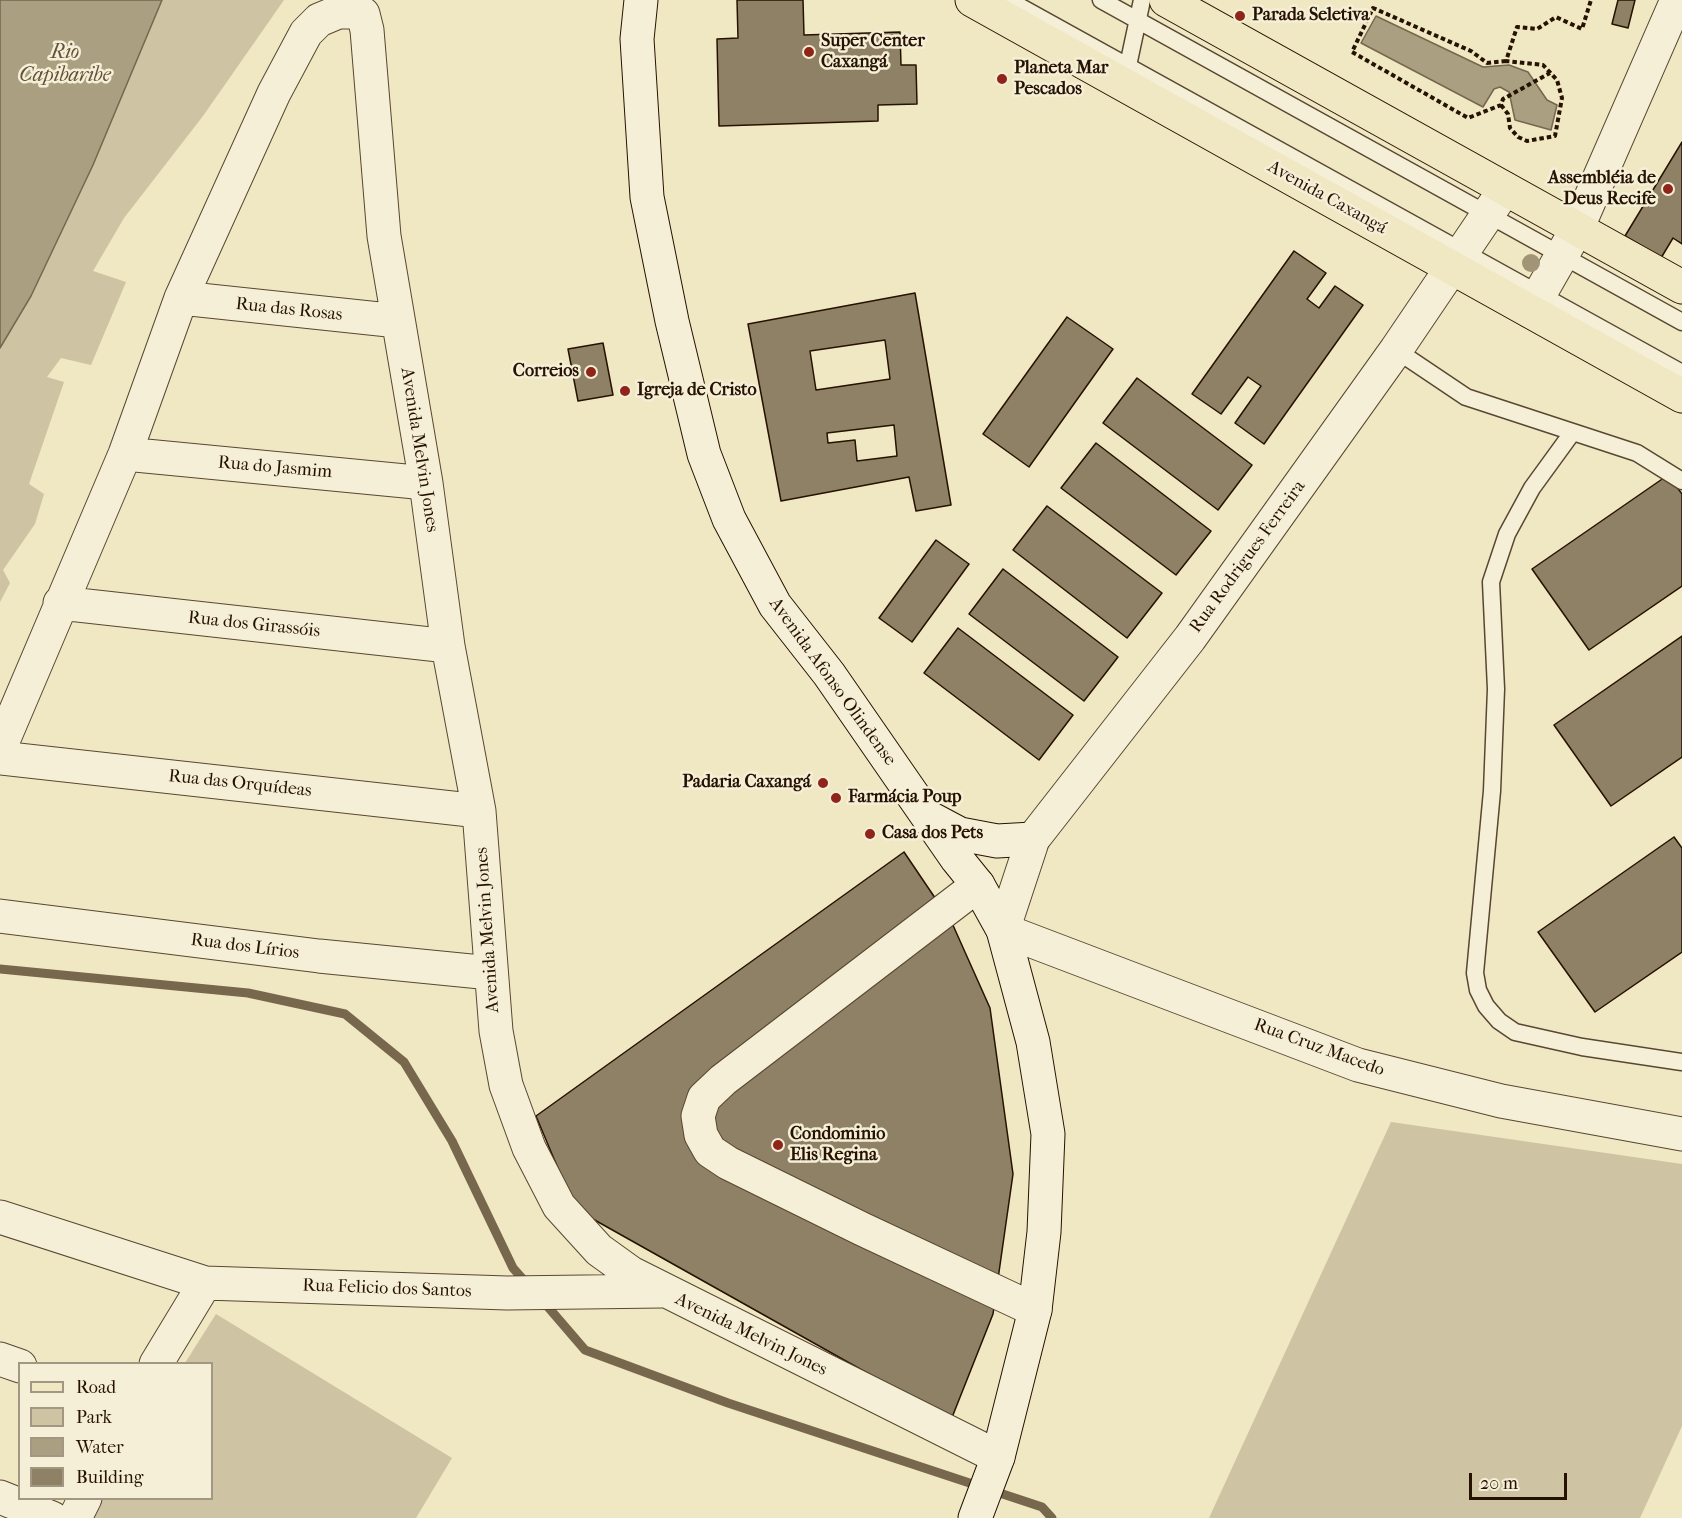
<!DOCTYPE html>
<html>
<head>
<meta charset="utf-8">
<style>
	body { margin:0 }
	#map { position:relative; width:1682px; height:1518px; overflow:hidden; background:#f0e7c3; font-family:"IM FELL French Canon",serif }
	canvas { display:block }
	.legend { position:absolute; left:18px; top:1362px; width:195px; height:138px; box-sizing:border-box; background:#f5efd8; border:2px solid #a29782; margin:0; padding:8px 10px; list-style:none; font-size:18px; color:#261200 }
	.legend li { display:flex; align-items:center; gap:12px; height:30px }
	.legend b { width:30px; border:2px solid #a29782 }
	.scale { position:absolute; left:1469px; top:1473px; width:98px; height:27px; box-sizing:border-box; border:3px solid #261200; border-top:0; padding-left:8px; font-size:18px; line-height:21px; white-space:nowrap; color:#261200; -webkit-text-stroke:4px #f5efd8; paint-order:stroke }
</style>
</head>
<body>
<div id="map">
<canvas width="1682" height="1518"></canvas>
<ul class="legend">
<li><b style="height:8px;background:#f0e7c3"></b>Road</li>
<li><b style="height:16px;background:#cec3a2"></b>Park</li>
<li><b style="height:16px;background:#ab9f81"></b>Water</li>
<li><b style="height:16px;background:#8f8165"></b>Building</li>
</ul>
<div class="scale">20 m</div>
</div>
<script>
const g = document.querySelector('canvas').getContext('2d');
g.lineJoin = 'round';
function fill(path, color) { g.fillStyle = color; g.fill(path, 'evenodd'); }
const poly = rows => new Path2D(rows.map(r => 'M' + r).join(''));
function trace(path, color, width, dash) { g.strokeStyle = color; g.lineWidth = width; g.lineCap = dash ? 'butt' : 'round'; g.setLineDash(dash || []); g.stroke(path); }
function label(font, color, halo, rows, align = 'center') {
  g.font = font + ' "IM FELL French Canon",serif'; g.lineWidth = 5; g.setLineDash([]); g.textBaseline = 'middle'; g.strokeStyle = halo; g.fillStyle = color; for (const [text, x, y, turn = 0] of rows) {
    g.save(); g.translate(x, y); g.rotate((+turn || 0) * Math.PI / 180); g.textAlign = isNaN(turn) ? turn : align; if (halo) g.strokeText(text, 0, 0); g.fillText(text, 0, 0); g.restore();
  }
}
fill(poly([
	[162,0,284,0,203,116,124,218,93,271,126,282,91,365,61,358,47,377,64,382,29,484,44,494,35,524,3,570,10,583,0,602,0,348,31,296,93,165],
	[1391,1122,1682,1164,1682,1426,1640,1518,1209,1518],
	[216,1314,452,1458,416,1518,90,1518,102,1499,212,1498,212,1364,185,1363]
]), '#cec3a2');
const water = poly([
	[0,0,162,0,93,165,31,296,0,348,0,0],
	[1376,16,1483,67,1509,65,1528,72,1547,100,1557,105,1551,130,1515,120,1509,92,1500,87,1494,89,1483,107,1361,43,1376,16]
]);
fill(water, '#ab9f81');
trace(water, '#76674d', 1.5);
trace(poly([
	[0,969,248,993,345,1014,404,1062,452,1141,513,1268,529,1286],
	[542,1300,585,1350,728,1403,1042,1507,1052,1518]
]), '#76674d', 9);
const building = poly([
	[737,0,803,0,804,35,900,32,901,65,916,65,917,104,878,105,878,121,719,126,717,39,738,38,737,0],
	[1618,0,1635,0,1628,28,1612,24,1618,0],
	[1682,142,1682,244,1673,238,1661,258,1625,236,1682,142],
	[1294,251,1326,273,1307,299,1319,308,1335,286,1363,305,1264,444,1235,423,1261,386,1248,377,1221,414,1192,394,1294,251],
	[915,293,951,505,916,511,909,477,781,501,748,324,915,293],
	[885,340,890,379,816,390,810,351,885,340],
	[894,425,897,456,857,461,855,440,828,443,827,433,894,425],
	[1067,317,1113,349,1029,467,983,434,1067,317],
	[603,343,613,395,578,401,568,349,603,343],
	[1137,378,1252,465,1218,510,1103,423,1137,378],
	[1096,443,1211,531,1176,575,1061,488,1096,443],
	[1668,475,1682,494,1682,586,1589,650,1532,569,1668,475],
	[1047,506,1162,593,1127,638,1013,550,1047,506],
	[936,540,969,564,912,642,879,618,936,540],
	[1003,569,1118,657,1084,701,969,614,1003,569],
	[958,628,1073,715,1039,760,924,673,958,628],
	[1682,636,1682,757,1611,806,1554,725,1682,636],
	[1674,837,1682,848,1682,952,1595,1012,1538,932,1674,837],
	[904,852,952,923,990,1008,1013,1174,993,1314,951,1420,575,1209,536,1116,904,852]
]);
fill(building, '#8f8165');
trace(building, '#261200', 1.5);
const service = poly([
	[1008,0,1682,373],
	[1101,0,1682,322],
	[1126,75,1142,0],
	[1396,350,1466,397,1637,453,1682,481],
	[1572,433,1532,488,1507,534,1491,582,1496,689,1492,791,1475,973,1478,990,1486,1006,1499,1021,1515,1032,1582,1047,1682,1062]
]);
const minor = poly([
	[181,298,398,321],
	[1530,311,1577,229,1677,0],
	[125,454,426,483],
	[60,603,448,646],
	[0,748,125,454,181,298,274,93,306,33,319,20,338,12,360,12,363,14,367,30,384,236,426,483,448,646,479,811,496,1031,506,1085,529,1148,559,1206,599,1250,631,1273,998,1457],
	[0,758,479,811],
	[978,885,723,1080,704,1098,698,1116,701,1135,710,1151,728,1163,862,1229,1035,1310],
	[0,916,319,956,491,973],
	[1003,930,1358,1065,1501,1101,1682,1134],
	[0,1217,205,1283,507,1293,662,1291],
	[0,1359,20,1366],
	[156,1364,205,1283],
	[0,1497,52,1518],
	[75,1518,85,1498]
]);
const tertiary = poly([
	[1003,930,1033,839,1190,638,1396,350,1505,189]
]);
const secondary = poly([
	[641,0,637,39,647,197,672,321,704,454,729,519,775,605,829,674,957,859,978,885,1003,930,1033,1042,1048,1134,1044,1232,1035,1310,998,1457,975,1518],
	[928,817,960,834,997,841,1033,839]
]);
const primary = poly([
	[972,0,1682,396],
	[1166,0,1682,287]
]);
trace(service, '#584731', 19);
trace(minor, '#584731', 35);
trace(tertiary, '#584731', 35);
trace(secondary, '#261200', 35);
trace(primary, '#261200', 35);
trace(poly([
	[1506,61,1487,63,1471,51,1373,8,1352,52,1468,118,1501,105,1503,99,1550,73],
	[1501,105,1508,114,1510,128,1518,137,1527,141,1555,136,1562,98,1557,80,1543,65,1506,61,1517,27,1537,29,1556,17,1582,29,1591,0]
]), '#261200', 4, [4.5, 3]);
trace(service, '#f5efd8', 16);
trace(minor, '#f5efd8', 33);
trace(tertiary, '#f5efd8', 33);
trace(secondary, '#f5efd8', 33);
trace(primary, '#f0e7c3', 33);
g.fillStyle = '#a19477';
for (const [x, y] of [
	[1531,263]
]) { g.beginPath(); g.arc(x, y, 9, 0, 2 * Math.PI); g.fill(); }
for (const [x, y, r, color] of [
	[1240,16,6,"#8f2418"],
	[809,52,6,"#8f2418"],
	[1002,79,6,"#8f2418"],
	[1668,189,6,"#8f2418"],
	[591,372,6,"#8f2418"],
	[625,391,6,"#8f2418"],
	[823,783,6,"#8f2418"],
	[836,798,6,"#8f2418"],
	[870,834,6,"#8f2418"],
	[778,1145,6,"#8f2418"]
]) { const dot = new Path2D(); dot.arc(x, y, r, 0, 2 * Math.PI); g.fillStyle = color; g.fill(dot); trace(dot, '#f5efd8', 2); }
label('bold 18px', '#261200', '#f5efd8', [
	["Parada Seletiva",1252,16],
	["Super Center",821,42],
	["Caxangá",821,63],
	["Planeta Mar",1014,69],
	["Pescados",1014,90],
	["Assembléia de",1656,179,"right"],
	["Deus Recife",1656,200,"right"],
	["Correios",579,372,"right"],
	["Igreja de Cristo",637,391],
	["Padaria Caxangá",811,783,"right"],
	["Farmácia Poup",848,798],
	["Casa dos Pets",882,834],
	["Condominio",790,1135],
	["Elis Regina",790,1156]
], 'left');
label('18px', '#261200', '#f5efd8', [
	["Avenida Caxangá",1327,198,29],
	["Rua das Rosas",289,310,6],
	["Avenida Melvin Jones",419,450,81],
	["Rua do Jasmim",275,468,5],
	["Rua Rodrigues Ferreira",1248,557,-54],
	["Rua dos Girassóis",254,625,6],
	["Avenida Afonso Olindense",832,682,54],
	["Rua das Orquídeas",240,784,6],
	["Avenida Melvin Jones",488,930,-94],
	["Rua dos Lírios",245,947,7],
	["Rua Cruz Macedo",1319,1048,20],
	["Rua Felicio dos Santos",387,1289,2],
	["Avenida Melvin Jones",751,1335,26]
]);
label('italic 20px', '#62513a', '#f5efd8', [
	["Rio",65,53],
	["Capibaribe",65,76]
]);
</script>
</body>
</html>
